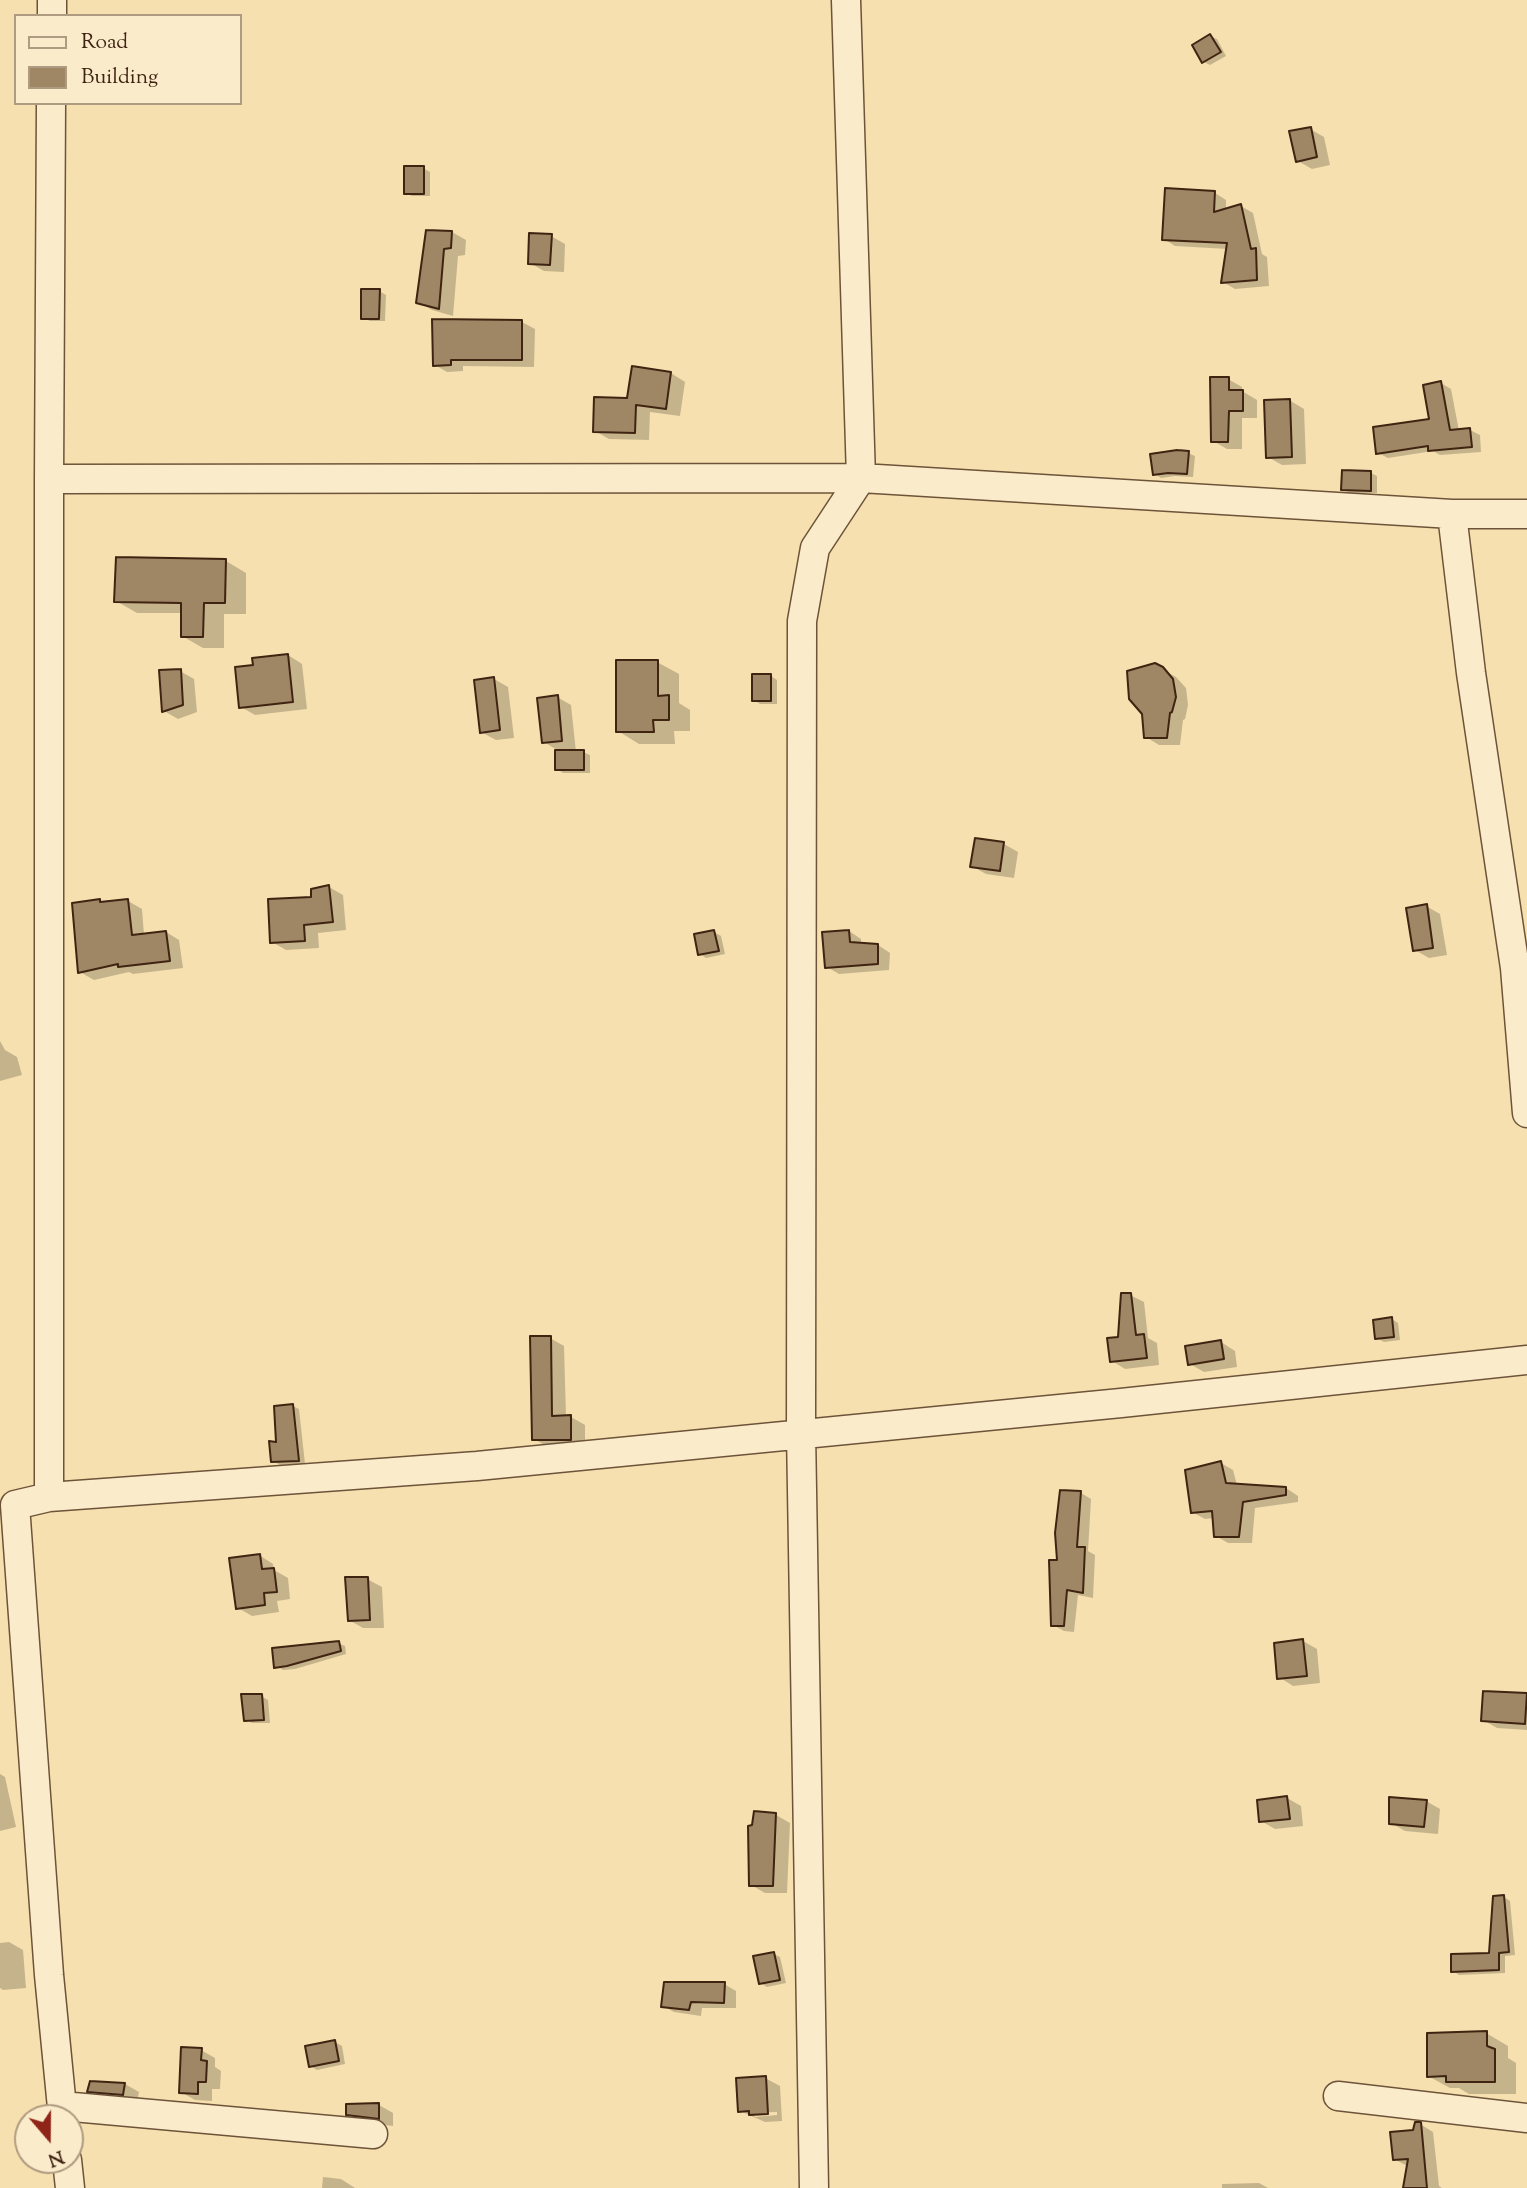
<!DOCTYPE html>
<html>
<head>
<meta charset="utf-8">
<style>
	body { margin:0 }
	#map { position:relative; width:1527px; height:2188px; overflow:hidden; background:#f7e0af; font-family:"Sorts Mill Goudy",serif }
	canvas { display:block }
	.legend { position:absolute; left:14px; top:14px; width:228px; height:91px; box-sizing:border-box; background:#faebcb; border:2px solid #af9b81; margin:0; padding:9px 12px; list-style:none; font-size:21px; color:#3f2412 }
	.legend li { display:flex; align-items:center; gap:14px; height:35px }
	.legend b { width:35px; border:2px solid #af9b81 }
	.north { position:absolute; left:14px; top:2104px; width:70px; height:70px; box-sizing:border-box; background:#faebcb; border:2px solid #af9b81; border-radius:50%; rotate:160deg; font-size:19px; font-weight:700; line-height:28px; text-align:center; color:#3f2412 }
	.north::after { content:''; display:block; margin:auto; width:24px; height:32px; background:#8f2418; clip-path:polygon(50% 0,100% 100%,50% 72%,0 100%) }
</style>
</head>
<body>
<div id="map">
<canvas width="1527" height="2188"></canvas>
<ul class="legend">
<li><b style="height:9px;background:#faebcb"></b>Road</li>
<li><b style="height:19px;background:#9f8664"></b>Building</li>
</ul>
<div class="north">N</div>
</div>
<script>
const g = document.querySelector('canvas').getContext('2d');
g.lineJoin = 'round';
function fill(path, color) { g.fillStyle = color; g.fill(path, 'evenodd'); }
const poly = rows => new Path2D(rows.map(r => 'M' + r).join(''));
function trace(path, color, width, dash) { g.strokeStyle = color; g.lineWidth = width; g.lineCap = dash ? 'butt' : 'round'; g.setLineDash(dash || []); g.stroke(path); }
fill(poly([
	[1210,36,1217,39,1226,56,1210,65,1204,62],
	[1310,129,1324,137,1330,165,1312,169,1298,161],
	[423,168,430,172,430,196,412,196,406,193],
	[1215,193,1226,200,1226,211,1241,206,1253,213,1262,254,1267,257,1269,286,1235,289,1223,282,1228,249,1175,246,1164,239],
	[428,232,452,232,466,240,465,255,458,256,453,316,432,310,418,302],
	[551,236,565,244,564,272,544,271,530,263],
	[379,291,386,295,385,321,370,321,363,318],
	[522,322,535,329,534,367,463,366,463,371,447,372,435,365],
	[671,373,685,382,680,416,650,412,649,440,609,439,595,431,629,400],
	[1228,379,1242,387,1242,391,1257,400,1257,418,1242,418,1242,449,1227,449,1213,441],
	[1441,383,1451,389,1459,431,1470,430,1480,435,1481,452,1440,455,1433,451,1388,458,1378,453,1431,421],
	[1289,400,1304,409,1306,464,1282,465,1268,457],
	[1188,453,1195,456,1193,477,1175,476,1161,478,1155,474],
	[1371,473,1377,476,1377,493,1349,493,1343,489],
	[226,561,246,573,246,614,224,614,224,648,203,648,182,636,183,613,137,613,116,601],
	[288,655,302,664,307,709,255,715,241,707,254,666],
	[657,662,679,674,679,703,690,710,690,731,674,731,675,744,639,744,618,731],
	[1154,665,1176,677,1186,688,1188,705,1185,719,1183,720,1180,745,1159,745,1146,737],
	[180,671,194,679,197,712,178,719,164,711],
	[771,676,777,680,777,704,760,704,753,700],
	[494,679,508,687,514,738,496,740,481,732],
	[557,697,571,705,576,752,583,752,590,755,590,773,563,773,557,769,557,750,544,742],
	[976,840,1004,844,1018,852,1014,878,986,874,972,866],
	[329,887,343,895,346,930,318,933,319,948,286,950,272,942,313,899],
	[99,901,103,903,128,901,142,909,144,935,166,932,179,940,183,968,133,974,129,972,94,980,80,972],
	[1426,906,1440,914,1447,955,1429,958,1415,950],
	[849,931,861,939,861,944,878,945,890,953,889,970,839,974,827,967],
	[714,932,721,936,725,954,706,958,700,954],
	[0,1041,5,1050,17,1057,22,1075,0,1081],
	[1130,1295,1144,1302,1148,1338,1157,1343,1159,1365,1125,1369,1112,1361],
	[1392,1319,1398,1323,1400,1340,1384,1342,1377,1338],
	[550,1338,564,1346,566,1417,571,1417,585,1425,585,1447,548,1447,534,1439],
	[1221,1342,1235,1351,1237,1367,1204,1372,1190,1364],
	[293,1406,299,1409,305,1464,280,1465,273,1461],
	[1221,1463,1233,1470,1237,1485,1286,1488,1298,1496,1298,1502,1255,1508,1252,1543,1228,1543,1216,1536,1214,1518,1205,1519,1192,1512],
	[1081,1493,1091,1499,1088,1551,1095,1555,1093,1598,1078,1595,1074,1632,1064,1631,1053,1625,1058,1562],
	[259,1555,273,1564,274,1570,288,1578,290,1599,277,1601,279,1612,252,1616,238,1608],
	[367,1579,382,1587,384,1628,363,1628,349,1620],
	[1303,1641,1317,1649,1320,1683,1293,1686,1279,1677],
	[338,1643,345,1646,346,1654,295,1669,283,1670,276,1666],
	[1485,1692,1527,1695,1527,1730,1497,1728,1483,1720],
	[261,1696,268,1700,270,1723,252,1723,245,1719],
	[0,1774,5,1777,16,1827,0,1831],
	[1287,1798,1301,1806,1303,1826,1275,1829,1261,1821],
	[1426,1801,1440,1809,1438,1834,1405,1831,1391,1823],
	[755,1813,776,1815,790,1823,787,1893,765,1893,751,1885],
	[1504,1897,1510,1901,1515,1955,1505,1956,1505,1973,1459,1975,1453,1971,1491,1954],
	[9,1942,23,1950,26,1988,3,1990,0,1988,0,1943],
	[774,1954,780,1957,786,1983,767,1987,760,1983],
	[724,1984,736,1991,736,2008,702,2008,701,2016,674,2012,663,2006],
	[1486,2033,1508,2046,1508,2058,1516,2063,1516,2094,1469,2094,1459,2088,1450,2088,1428,2076],
	[335,2042,342,2046,345,2064,317,2070,310,2066],
	[201,2050,215,2058,215,2067,221,2071,220,2089,212,2089,212,2101,195,2100,181,2092],
	[765,2078,780,2086,782,2121,765,2122,740,2111],
	[777,2112,777,2115,755,2117,752,2113],
	[125,2084,139,2092,137,2102,103,2099,89,2091],
	[379,2105,393,2113,393,2126,362,2122,348,2114],
	[1420,2124,1433,2132,1439,2186,1442,2188,1405,2188,1409,2167,1394,2159],
	[323,2177,341,2179,355,2188,322,2188],
	[1259,2183,1268,2188,1222,2188,1222,2184]
]), '#0003');
const building = poly([
	[1210,34,1221,52,1202,63,1192,45,1210,34],
	[1311,127,1317,157,1296,162,1289,131,1311,127],
	[404,166,424,166,424,194,404,194,404,166],
	[1165,188,1215,191,1214,212,1241,204,1251,249,1256,248,1257,280,1221,283,1227,243,1162,240,1165,188],
	[426,230,452,231,451,248,444,249,439,309,416,303,426,230],
	[529,233,552,234,550,265,528,264,529,233],
	[361,289,380,289,379,319,361,319,361,289],
	[432,319,522,320,522,360,451,360,451,365,433,366,432,319],
	[632,366,671,372,666,409,636,405,635,433,593,432,594,397,627,398,632,366],
	[1210,377,1229,377,1229,390,1243,390,1243,411,1229,411,1228,442,1211,442,1210,377],
	[1441,381,1450,430,1470,428,1472,447,1428,451,1428,446,1376,454,1373,427,1429,419,1423,385,1441,381],
	[1290,399,1292,457,1266,458,1264,400,1290,399],
	[1177,450,1189,451,1187,474,1168,473,1153,475,1150,454,1177,450],
	[1342,470,1371,471,1371,491,1341,490,1342,470],
	[116,557,226,559,225,603,204,603,203,637,181,637,181,603,114,602,116,557],
	[288,654,293,702,239,708,235,667,253,665,252,658,288,654],
	[616,660,658,660,658,696,669,695,669,720,653,720,654,732,616,732,616,660],
	[1155,663,1163,667,1173,679,1176,697,1172,712,1170,713,1167,738,1144,738,1142,714,1129,699,1127,671,1155,663],
	[181,669,183,705,162,712,159,670,181,669],
	[752,674,771,674,771,701,752,701,752,674],
	[494,677,500,730,480,733,474,680,494,677],
	[558,695,562,741,542,743,537,698,558,695],
	[555,750,584,750,584,770,555,770,555,750],
	[975,838,1004,842,1000,871,970,867,975,838],
	[329,885,333,922,304,925,305,941,270,943,268,899,311,897,311,889,329,885],
	[100,899,100,902,128,899,132,935,166,931,170,961,118,967,118,964,78,973,72,903,100,899],
	[1427,904,1433,948,1413,951,1406,908,1427,904],
	[714,930,719,951,698,955,694,934,714,930],
	[849,930,850,942,878,944,878,964,825,968,822,932,849,930],
	[1121,1293,1131,1293,1136,1335,1144,1334,1147,1358,1110,1362,1107,1338,1118,1337,1121,1293],
	[1392,1317,1394,1337,1375,1339,1373,1320,1392,1317],
	[530,1336,551,1336,552,1416,571,1415,571,1440,532,1440,530,1336],
	[1221,1340,1224,1359,1188,1365,1185,1346,1221,1340],
	[293,1404,299,1461,271,1462,269,1441,276,1442,274,1406,293,1404],
	[1221,1461,1226,1483,1286,1487,1286,1495,1243,1502,1239,1537,1214,1537,1212,1511,1191,1513,1185,1470,1221,1461],
	[1060,1490,1081,1491,1077,1547,1085,1547,1083,1593,1067,1590,1064,1626,1051,1626,1049,1560,1057,1560,1055,1533,1060,1490],
	[260,1554,262,1569,274,1568,277,1592,264,1593,265,1605,236,1609,229,1558,260,1554],
	[345,1577,368,1577,370,1620,348,1621,345,1577],
	[1303,1639,1307,1676,1277,1679,1274,1643,1303,1639],
	[339,1641,341,1651,287,1666,274,1668,272,1648,339,1641],
	[1483,1691,1527,1693,1525,1724,1481,1721,1483,1691],
	[241,1694,262,1694,264,1720,244,1721,241,1694],
	[1287,1796,1290,1819,1259,1822,1257,1800,1287,1796],
	[1389,1797,1427,1800,1424,1827,1389,1824,1389,1797],
	[754,1811,776,1813,773,1886,749,1886,748,1826,752,1825,754,1811],
	[1504,1895,1509,1952,1499,1953,1499,1970,1451,1972,1451,1954,1489,1953,1493,1896,1504,1895],
	[774,1952,780,1980,759,1984,753,1956,774,1952],
	[664,1982,725,1982,724,2003,691,2002,689,2010,661,2007,664,1982],
	[1487,2031,1487,2046,1495,2049,1495,2082,1446,2082,1446,2076,1427,2077,1427,2033,1487,2031],
	[335,2040,339,2061,309,2067,305,2046,335,2040],
	[181,2047,202,2048,201,2060,207,2061,206,2082,198,2082,198,2094,179,2093,181,2047],
	[766,2076,768,2114,749,2115,749,2111,738,2112,736,2078,766,2076],
	[90,2081,125,2083,123,2095,87,2092,90,2081],
	[379,2103,379,2119,346,2115,346,2104,379,2103],
	[1415,2122,1421,2122,1427,2188,1403,2188,1408,2159,1393,2160,1390,2132,1413,2130,1415,2122]
]);
fill(building, '#9f8664');
trace(building, '#3f2412', 2);
const minor = poly([
	[52,16,52,0],
	[49,479,861,478,1452,514,1471,673,1515,968,1527,1113],
	[1452,514,1527,514],
	[49,1497,49,479,51,103],
	[1338,2096,1527,2118],
	[62,2106,373,2134],
	[63,2118,49,1975,15,1505,49,1497,477,1466,1121,1403,1527,1360],
	[67,2160,70,2188],
	[814,2188,801,1432,802,621,815,548,861,478,846,0]
]);
trace(minor, '#6d5339', 31);
trace(minor, '#faebcb', 28);
</script>
</body>
</html>
